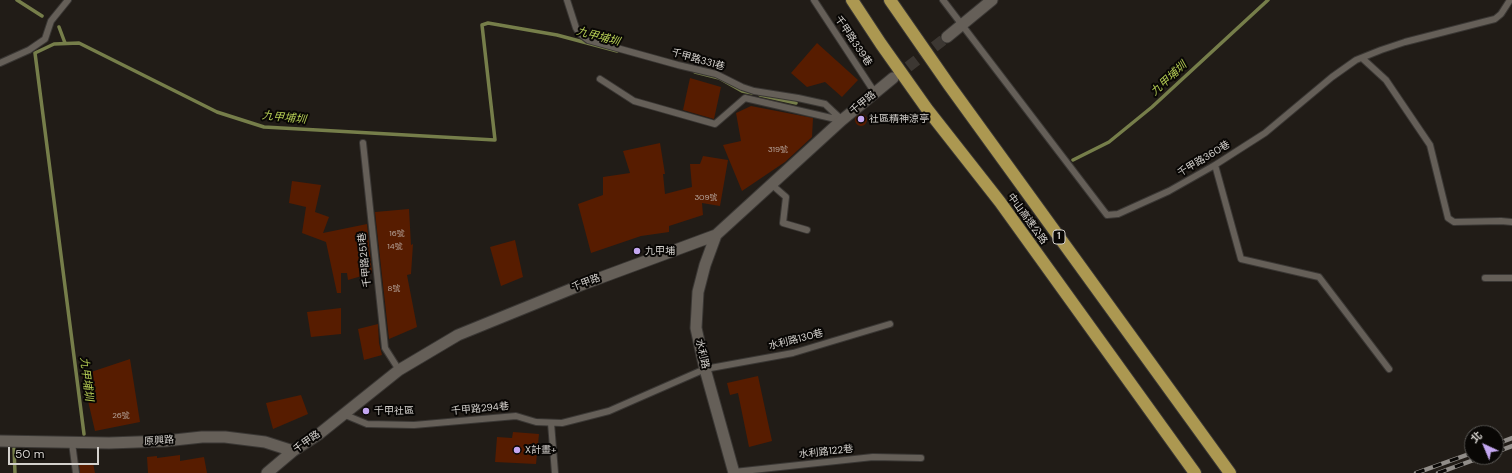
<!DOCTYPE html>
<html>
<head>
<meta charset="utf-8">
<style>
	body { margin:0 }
	#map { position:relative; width:1512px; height:473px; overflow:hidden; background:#211c17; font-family:"DM Sans","Noto Sans TC",sans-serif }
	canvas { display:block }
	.north { position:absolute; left:1464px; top:425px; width:40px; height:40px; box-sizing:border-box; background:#090705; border:1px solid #5a5855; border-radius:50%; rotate:316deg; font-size:11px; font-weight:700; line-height:16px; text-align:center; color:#d4d1cd }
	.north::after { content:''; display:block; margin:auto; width:14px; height:18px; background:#c4a7f1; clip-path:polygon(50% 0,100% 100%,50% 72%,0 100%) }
	.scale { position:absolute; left:8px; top:447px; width:91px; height:18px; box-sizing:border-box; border:2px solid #d4d1cd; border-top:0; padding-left:5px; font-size:12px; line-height:14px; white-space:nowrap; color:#d4d1cd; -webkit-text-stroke:3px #090705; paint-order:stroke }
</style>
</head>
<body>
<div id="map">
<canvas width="1512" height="473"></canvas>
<div class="north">北</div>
<div class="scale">50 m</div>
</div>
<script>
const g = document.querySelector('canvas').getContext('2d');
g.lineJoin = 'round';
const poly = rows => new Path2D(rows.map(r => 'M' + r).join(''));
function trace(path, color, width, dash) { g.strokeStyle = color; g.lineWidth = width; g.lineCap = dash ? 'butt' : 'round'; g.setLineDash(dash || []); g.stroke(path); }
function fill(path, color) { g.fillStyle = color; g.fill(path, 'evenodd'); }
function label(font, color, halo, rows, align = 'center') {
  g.font = font + ' "DM Sans","Noto Sans TC",sans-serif'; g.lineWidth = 4; g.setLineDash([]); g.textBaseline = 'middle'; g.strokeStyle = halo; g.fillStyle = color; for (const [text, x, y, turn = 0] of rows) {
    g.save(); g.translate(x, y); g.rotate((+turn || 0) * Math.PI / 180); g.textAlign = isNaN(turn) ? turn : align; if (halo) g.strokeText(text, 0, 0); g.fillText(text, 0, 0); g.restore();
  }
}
trace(poly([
	[17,0,42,16],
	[59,27,65,43],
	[695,72,719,78,742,91,752,93],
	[760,95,796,103],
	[1073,160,1109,142,1152,107,1268,0],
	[84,434,35,53,54,44,79,43,217,112,264,127,495,140,482,25,488,23,557,35,617,51],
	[14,448,15,473]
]), '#767e4a', 3.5);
fill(poly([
	[817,43,858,80,842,97,825,82,807,87,791,73],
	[690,78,721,87,714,119,683,110],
	[751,106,813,118,812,137,785,162,742,191,723,145,741,141,736,113],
	'855 120a6 6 0 1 1 12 0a6 6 0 1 1-12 0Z',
	[660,143,665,174,663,174,665,194,692,187,690,164,700,164,703,156,728,160,720,206,702,203,703,215,669,226,669,232,641,236,591,253,578,204,603,195,603,177,630,173,623,151],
	[292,181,321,185,315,212,329,217,323,233,367,224,372,273,348,280,347,273,341,273,341,293,337,293,326,242,302,233,306,207,289,203],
	[409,209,411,245,413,244,411,274,407,275,417,327,389,339,375,212],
	[515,240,523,277,501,286,490,247],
	[341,308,341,334,311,337,307,312],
	[378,324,379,343,382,355,364,360,358,329],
	[130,359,140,422,95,431,82,375],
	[758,376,772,441,749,447,738,393,730,395,727,383],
	[301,395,308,414,273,429,266,403],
	[513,432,539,434,536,464,495,462,497,437,512,438],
	[180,455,180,461,204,457,207,473,148,473,147,457,157,456,157,458],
	[93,463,95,473,80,473,79,465]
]), '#571c00');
trace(poly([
	[895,77,947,37]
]), '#3c3732', 11, [11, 5.5]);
const service = poly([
	[567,0,576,28,579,33,588,40,678,65,716,74,742,87,754,91,798,98,825,104,842,120],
	[814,0,875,93],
	[943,0,1107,215,1118,214,1169,191,1215,165,1265,133,1332,77,1356,60,1381,50,1405,42,1495,19,1501,14,1510,0],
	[1362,58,1386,80,1430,145,1448,218,1454,222,1501,221,1512,222],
	[0,63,29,50,45,39,51,21,68,0],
	[600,79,634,101,715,124,745,98,840,120],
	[363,143,385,348,399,370],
	[1215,165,1241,259,1319,277,1389,369],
	[771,184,786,197,783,223,807,230],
	[1485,278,1512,278],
	[343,414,367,424,414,425,516,416,536,422,562,423,609,411,705,369,793,353,890,324],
	[551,423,555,473],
	[72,443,76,473],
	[734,472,873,457,921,458]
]);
const minor = poly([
	[947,37,992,0],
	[716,235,705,265,698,292,696,328,705,369,734,473],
	[0,441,109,443,165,441,202,437,225,437,265,442,293,451],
	[267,473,293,451,319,434,399,370,458,335,581,285,716,235,842,120,893,78]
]);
const motorway = poly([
	[852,0,881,44,927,109,1000,202,1195,473],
	[890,0,949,85,1230,473]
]);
trace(service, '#3a3734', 8);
trace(minor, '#3a3734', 13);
trace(motorway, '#3a3734', 14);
trace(service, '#655f58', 6);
trace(minor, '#655f58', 11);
trace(motorway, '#ac9851', 12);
const rail = poly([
	[1496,444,1512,438],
	[1496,452,1512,446],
	[1416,473,1472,453],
	[1438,473,1482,457]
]);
trace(rail, '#908c88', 4.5);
trace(rail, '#090705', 3, [9]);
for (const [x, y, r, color] of [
	[861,119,4,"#c4a7f1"],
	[637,251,4,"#c4a7f1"],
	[366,411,4,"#c4a7f1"],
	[517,450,4,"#c4a7f1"]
]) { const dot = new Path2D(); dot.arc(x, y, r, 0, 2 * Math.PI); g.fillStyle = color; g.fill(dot); trace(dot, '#090705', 1.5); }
label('8px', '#b5a49a', null, [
	["319號",778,150],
	["309號",706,198],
	["16號",397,234],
	["14號",395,247],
	["8號",394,289],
	["26號",121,416]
]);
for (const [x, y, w] of [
	[1059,237,12]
]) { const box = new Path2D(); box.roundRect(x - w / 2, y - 7, w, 14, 3); g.fillStyle = '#090705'; g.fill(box); trace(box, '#d4d1cd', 1); }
label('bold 9px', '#d4d1cd', null, [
	["1",1059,237]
]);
label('10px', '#d4d1cd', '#090705', [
	["千甲路339巷",853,41,56],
	["千甲路331巷",698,60,16],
	["千甲路",863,103,-39],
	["千甲路360巷",1204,159,-31],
	["中山高速公路",1027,219,54],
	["千甲路251巷",365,260,-96],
	["千甲路",586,283,-21],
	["水利路130巷",796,340,-14],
	["水利路",702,354,77],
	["千甲路294巷",480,409,-5],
	["原興路",159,441,-4],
	["千甲路",307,442,-35],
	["水利路122巷",826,452,-6]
]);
label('10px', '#d4d1cd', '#090705', [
	["社區精神涼亭",869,119],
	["九甲埔",645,251],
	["千甲社區",374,411],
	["X計畫+",525,450]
], 'left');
label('italic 11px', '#b5cd54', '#090705', [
	["九甲埔圳",598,37,15],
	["九甲埔圳",1169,79,-43],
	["九甲埔圳",284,118,6],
	["九甲埔圳",86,379,83]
]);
</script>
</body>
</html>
